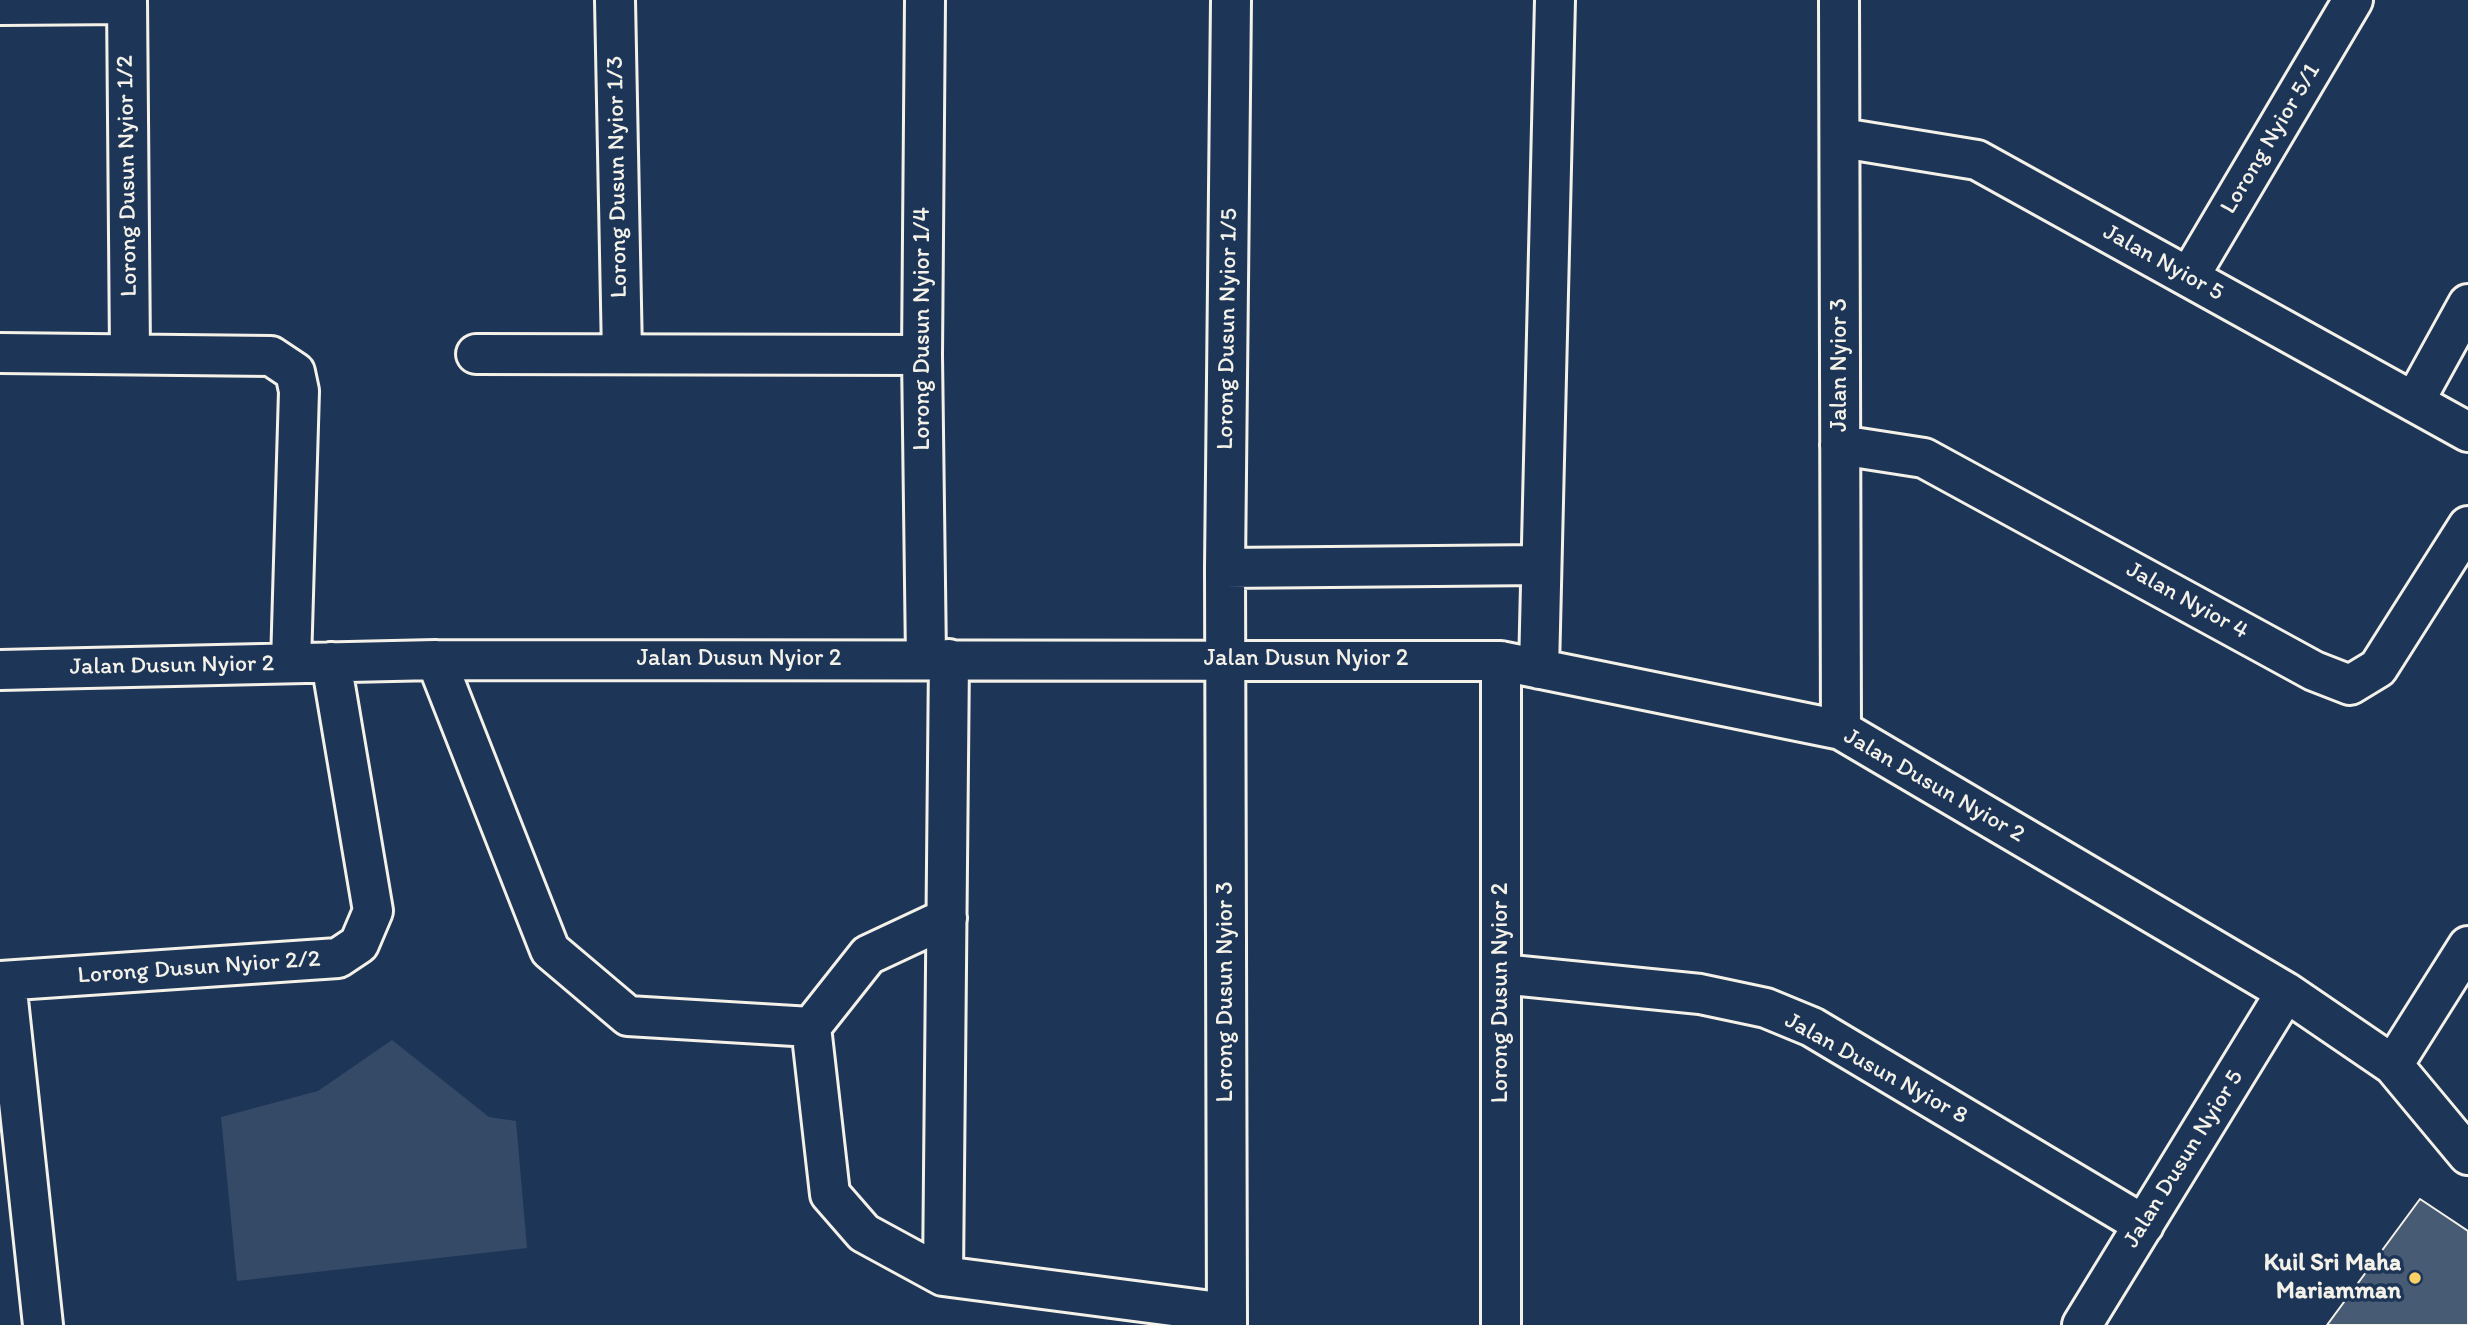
<!DOCTYPE html>
<html>
<head>
<meta charset="utf-8">
<style>
	body { margin:0 }
	canvas { display:block; background:#1d3557 }
</style>
</head>
<body>
<canvas width="2468" height="1325"></canvas>
<script>
const g = document.querySelector('canvas').getContext('2d');
g.lineJoin = 'round';
function fill(path, color) { g.fillStyle = color; g.fill(path, 'evenodd'); }
const poly = rows => new Path2D(rows.map(r => 'M' + r).join(''));
function trace(path, color, width, dash) { g.strokeStyle = color; g.lineWidth = width; g.lineCap = dash ? 'butt' : 'round'; g.setLineDash(dash || []); g.stroke(path); }
function label(font, color, halo, rows, align = 'center') {
  g.font = font + ' Itim,sans-serif'; g.lineWidth = 7; g.setLineDash([]); g.textBaseline = 'middle'; g.strokeStyle = halo; g.fillStyle = color; for (const [text, x, y, turn = 0] of rows) {
    g.save(); g.translate(x, y); g.rotate((+turn || 0) * Math.PI / 180); g.textAlign = isNaN(turn) ? turn : align; if (halo) g.strokeText(text, 0, 0); g.fillText(text, 0, 0); g.restore();
  }
}
fill(poly([
	[392,1040,489,1117,516,1121,527,1248,237,1281,221,1117,318,1091]
]), '#354a67');
const building = poly([
	[2420,1199,2468,1231,2468,1325,2327,1325,2420,1199]
]);
fill(building, '#485b74');
trace(building, '#f4f1e8', 2);
const minor = poly([
	[127,0,130,352],
	[615,0,622,354],
	[925,0,922,355,926,658],
	[1839,0,1841,730],
	[0,5,127,4],
	[1842,138,1977,160,2468,432],
	[2189,277,2353,0],
	[0,353,271,356,295,372,299,391,291,663],
	[476,354,922,355],
	[2414,402,2468,304],
	[1840,445,1924,458,2314,671,2350,685,2378,668,2468,526],
	[1225,568,1541,565],
	[436,660,550,950,628,1016,811,1027],
	[1501,661,1501,1325],
	[1539,669,1555,0],
	[0,670,436,660,1501,661,1841,730,2286,992,2393,1065,2468,1155],
	[1501,974,1700,994,1766,1008,1812,1027,2144,1225],
	[0,981,338,958,359,944,373,911,331,662],
	[6,981,43,1325],
	[811,1027,830,1194,864,1233,943,1276,1227,1313],
	[811,1027,868,955,947,918],
	[2393,1065,2468,946],
	[943,1276,949,659],
	[1227,1325,1225,568,1231,0],
	[2082,1325,2286,992]
]);
trace(minor, '#f4f1e8', 44);
trace(minor, '#1d3557', 38);
for (const [x, y, r, color] of [
	[2415,1278,7,"#ffd166"]
]) { const dot = new Path2D(); dot.arc(x, y, r, 0, 2 * Math.PI); g.fillStyle = color; g.fill(dot); trace(dot, '#1d3557', 2.5); }
label('24px', '#f4f1e8', '#1d3557', [
	["Lorong Nyior 5/1",2271,139,-59],
	["Lorong Dusun Nyior 1/2",128,176,-91],
	["Lorong Dusun Nyior 1/3",618,177,-91],
	["Jalan Nyior 5",2163,263,29],
	["Lorong Dusun Nyior 1/4",923,329,-90],
	["Lorong Dusun Nyior 1/5",1228,329,-89],
	["Jalan Nyior 3",1840,365,-90],
	["Jalan Nyior 4",2187,601,29],
	["Jalan Dusun Nyior 2",739,659],
	["Jalan Dusun Nyior 2",1306,659],
	["Jalan Dusun Nyior 2",172,666,-1],
	["Jalan Dusun Nyior 2",1934,786,30],
	["Lorong Dusun Nyior 2/2",199,968,-4],
	["Lorong Dusun Nyior 3",1226,992,-90],
	["Lorong Dusun Nyior 2",1501,993,-90],
	["Jalan Dusun Nyior 8",1876,1069,29],
	["Jalan Dusun Nyior 5",2184,1159,-58]
]);
label('bold 24px', '#f4f1e8', '#1d3557', [
	["Kuil Sri Maha",2401,1264],
	["Mariamman",2401,1292]
], 'right');
</script>
</body>
</html>
